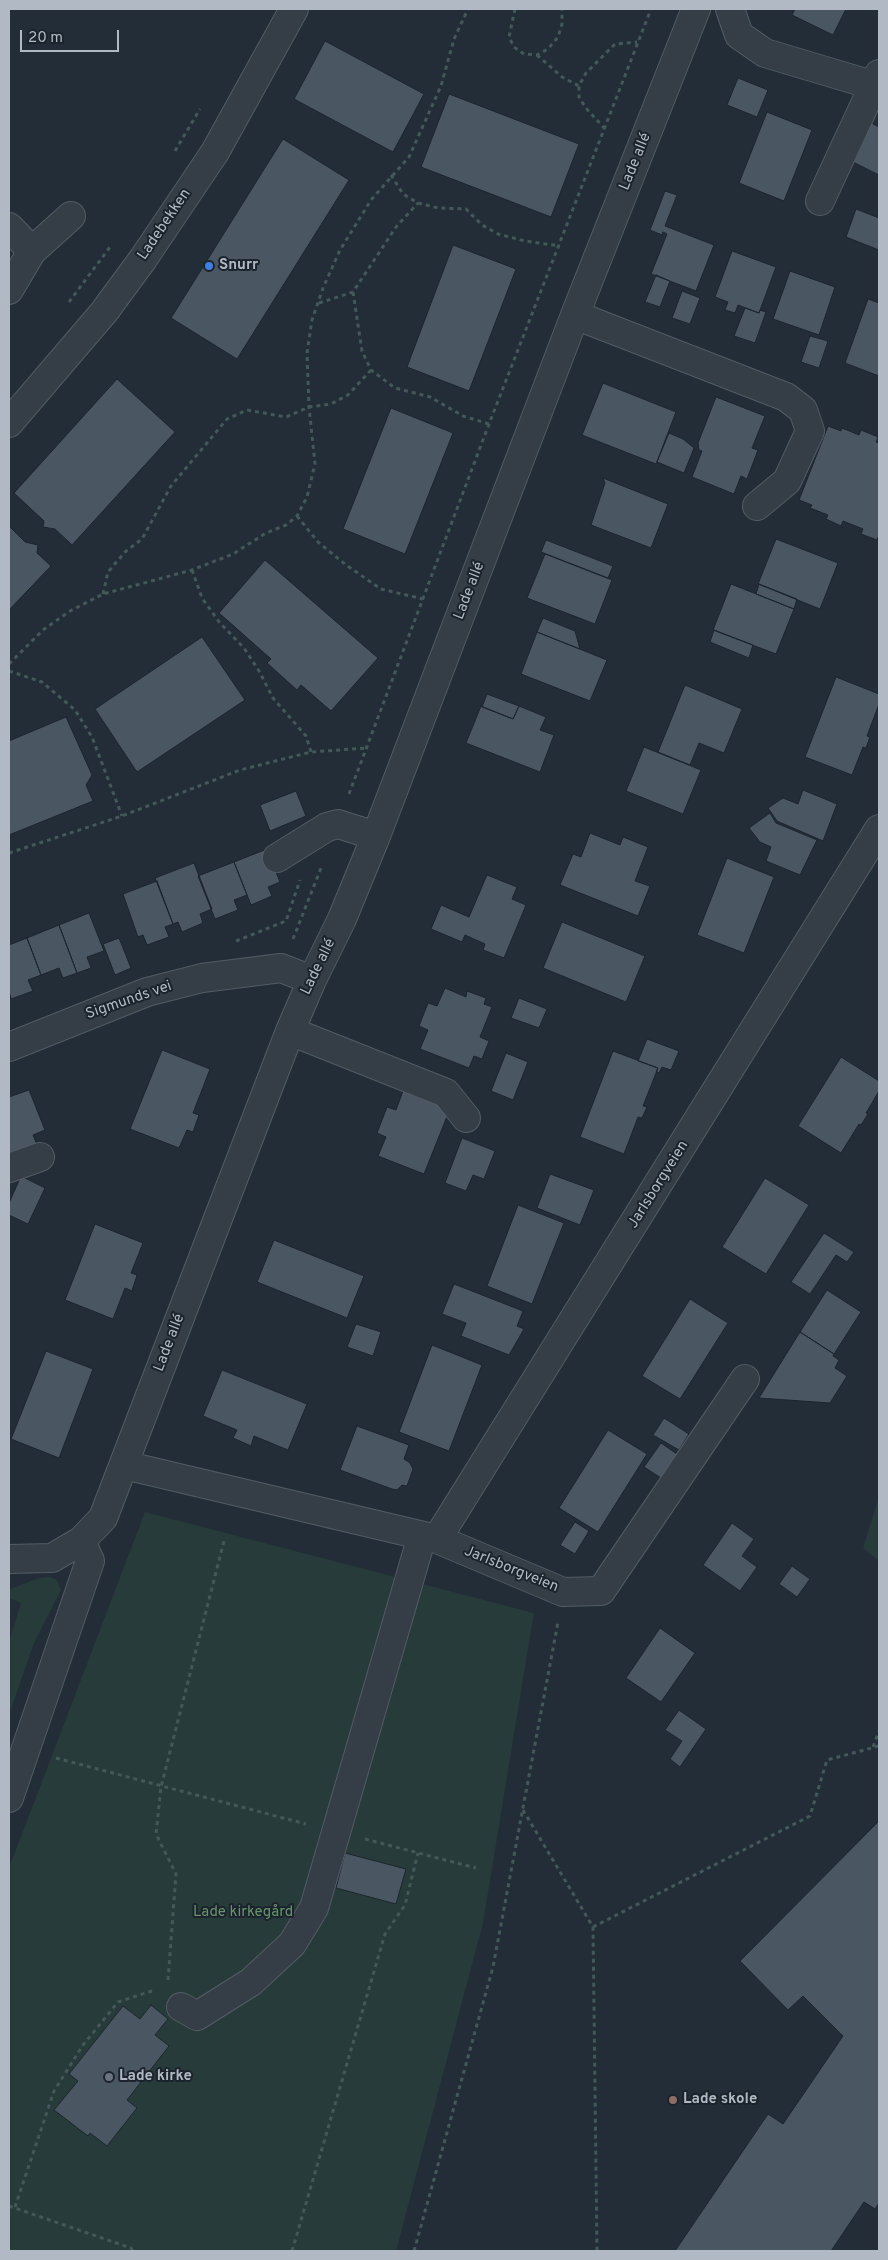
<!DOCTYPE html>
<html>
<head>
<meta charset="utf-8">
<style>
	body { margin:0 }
	#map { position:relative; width:888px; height:2260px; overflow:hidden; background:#222d37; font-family:Overpass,sans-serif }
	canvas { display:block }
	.frame { position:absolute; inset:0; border:10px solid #b0b9c4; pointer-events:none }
	.scale { position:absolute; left:20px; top:30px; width:99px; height:22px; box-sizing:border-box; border:2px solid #b0b9c4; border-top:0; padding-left:6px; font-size:15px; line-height:18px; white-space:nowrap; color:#b0b9c4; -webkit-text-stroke:4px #1b232c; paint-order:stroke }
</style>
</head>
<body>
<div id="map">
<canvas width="888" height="2260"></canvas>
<div class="frame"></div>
<div class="scale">20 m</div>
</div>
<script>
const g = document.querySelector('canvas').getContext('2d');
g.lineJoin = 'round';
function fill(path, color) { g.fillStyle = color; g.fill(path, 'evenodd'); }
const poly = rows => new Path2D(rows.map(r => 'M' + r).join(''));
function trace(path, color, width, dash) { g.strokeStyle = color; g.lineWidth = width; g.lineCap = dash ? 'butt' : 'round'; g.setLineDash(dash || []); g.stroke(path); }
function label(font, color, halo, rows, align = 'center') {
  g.font = font + ' Overpass,sans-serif'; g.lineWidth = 4; g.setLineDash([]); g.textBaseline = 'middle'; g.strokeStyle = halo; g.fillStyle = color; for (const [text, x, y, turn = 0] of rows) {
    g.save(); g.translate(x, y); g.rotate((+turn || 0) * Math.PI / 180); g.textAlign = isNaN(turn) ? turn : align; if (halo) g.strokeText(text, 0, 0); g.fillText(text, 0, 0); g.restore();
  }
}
fill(poly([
	[879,1497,879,1561,863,1548],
	[145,1512,534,1613,483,1923,396,2251,9,2251,9,1868],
	[50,1577,57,1580,61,1590,34,1643,9,1715,9,1642,21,1603,9,1598,10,1589,39,1578]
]), '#273b3a');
const building = poly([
	[795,9,846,9,833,35,792,15,795,9],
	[325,41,424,94,393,152,294,99,325,41],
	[738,78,768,90,757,117,727,105,738,78],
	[449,94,579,144,551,217,421,167,449,94],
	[767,112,812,130,784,201,739,183,767,112],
	[866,120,879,127,879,175,847,159,866,120],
	[283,139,349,180,237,359,171,318,283,139],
	[665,191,677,195,665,226,714,245,696,291,651,274,667,234,663,232,662,235,650,230,665,191],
	[856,209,879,218,879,250,846,237,856,209],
	[453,245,516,269,469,391,407,367,453,245],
	[732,251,776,267,759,313,738,305,735,313,725,310,728,302,715,297,732,251],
	[790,271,835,287,819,335,773,319,790,271],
	[656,275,670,281,660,307,645,302,656,275],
	[682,291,700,298,690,324,672,318,682,291],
	[868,299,879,303,879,376,845,363,868,299],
	[745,308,759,313,760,310,766,312,755,343,734,336,745,308],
	[810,336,828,341,819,368,801,362,810,336],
	[117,379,175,432,72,545,55,529,43,527,44,521,14,493,117,379],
	[603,383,676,412,656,464,582,435,603,383],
	[716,397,765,416,752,448,758,450,747,479,741,476,734,494,692,477,702,451,699,450,698,443,716,397],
	[391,408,453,433,405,554,343,529,391,408],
	[828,426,841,431,842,428,859,435,861,430,878,437,876,442,879,443,879,535,877,540,861,534,863,529,843,521,841,526,826,519,828,515,810,508,812,505,799,500,828,426],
	[669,433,683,439,694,448,684,473,657,462,669,433],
	[603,478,668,504,651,548,591,525,605,483,603,478],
	[9,526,25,542,38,545,37,553,51,566,9,610,9,526],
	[776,539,838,563,820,609,758,584,776,539],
	[546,540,613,566,608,578,541,552,546,540],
	[545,554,612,580,595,624,527,598,545,554],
	[265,560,378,658,331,711,301,685,297,690,267,663,271,659,219,613,265,560],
	[731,584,794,609,776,654,713,630,731,584],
	[759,584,797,599,794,609,756,594,759,584],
	[543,618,575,631,580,649,537,632,543,618],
	[714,630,753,645,749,658,710,642,714,630],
	[537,632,607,660,590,701,521,674,537,632],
	[202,637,245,700,137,772,95,709,202,637],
	[836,677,879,694,879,704,867,736,870,737,866,748,863,747,852,775,805,757,836,677],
	[685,685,742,709,724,753,699,743,690,765,658,752,685,685],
	[487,694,519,706,513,719,482,707,487,694],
	[481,706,513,719,519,706,546,717,540,730,554,735,540,772,466,743,481,706],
	[66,717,92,775,86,785,93,801,9,835,9,741,66,717],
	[644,747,701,770,683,814,626,791,644,747],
	[803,790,837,804,823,841,777,821,768,808,783,798,798,804,803,790],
	[296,791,306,816,270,831,260,805,296,791],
	[770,813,776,823,817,840,800,875,766,861,771,847,760,842,749,828,770,813],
	[590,833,620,845,623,837,648,847,635,881,650,886,638,916,560,885,573,854,581,857,590,833],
	[267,849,280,882,268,887,272,896,251,905,234,862,267,849],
	[727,858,774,877,744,953,697,935,727,858],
	[234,862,247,895,234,900,238,910,215,919,198,876,234,862],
	[194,863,212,909,200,914,203,923,182,932,178,922,173,924,155,878,194,863],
	[487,875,517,887,512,899,526,905,504,958,483,950,485,944,465,935,462,942,431,929,441,905,469,917,487,875],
	[157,881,173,924,165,927,169,937,147,945,143,935,138,937,123,894,157,881],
	[89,913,104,951,87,957,91,968,77,973,59,925,89,913],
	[562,922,645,956,626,1002,543,968,562,922],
	[59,925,77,973,63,978,59,968,41,975,27,938,59,925],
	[27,938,41,975,28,980,33,991,11,999,9,991,9,945,27,938],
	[119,938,131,968,115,975,103,944,119,938],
	[445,988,466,997,467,991,486,998,484,1004,492,1007,480,1037,489,1041,482,1059,474,1056,469,1068,420,1049,428,1030,419,1026,428,1003,437,1006,445,988],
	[519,998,547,1009,539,1028,511,1018,519,998],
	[647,1039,679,1051,671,1070,662,1067,659,1073,656,1071,658,1068,638,1061,647,1039],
	[162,1050,210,1069,193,1113,199,1115,193,1132,187,1130,179,1148,130,1129,162,1050],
	[613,1051,658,1068,643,1106,647,1107,642,1118,638,1117,624,1154,580,1137,613,1051],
	[506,1053,528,1062,513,1100,491,1091,506,1053],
	[841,1057,879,1081,879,1091,866,1113,868,1114,861,1125,859,1124,841,1153,798,1126,841,1057],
	[29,1090,45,1130,33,1135,38,1147,9,1158,9,1097,29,1090],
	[403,1091,450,1109,424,1174,378,1156,386,1137,377,1133,387,1107,396,1110,403,1091],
	[462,1138,495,1151,484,1179,473,1175,466,1191,445,1183,462,1138],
	[550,1174,594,1190,580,1225,537,1208,550,1174],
	[21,1176,45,1188,28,1224,9,1215,9,1203,21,1176],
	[765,1178,809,1205,766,1274,722,1247,765,1178],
	[518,1205,564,1223,532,1304,487,1286,518,1205],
	[95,1224,143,1243,131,1273,137,1275,132,1291,125,1288,113,1319,65,1300,95,1224],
	[824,1233,854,1252,847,1262,836,1255,810,1294,791,1282,824,1233],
	[274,1240,364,1276,347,1318,257,1282,274,1240],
	[454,1284,523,1311,517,1326,524,1329,509,1355,461,1336,466,1323,442,1314,454,1284],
	[827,1290,861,1312,834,1354,800,1332,827,1290],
	[690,1299,728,1323,680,1399,642,1376,690,1299],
	[356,1324,381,1332,373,1356,347,1347,356,1324],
	[800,1332,834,1354,833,1356,839,1360,835,1368,847,1376,830,1403,759,1398,800,1332],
	[432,1345,482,1365,449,1451,399,1432,432,1345],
	[46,1351,93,1369,59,1458,11,1439,46,1351],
	[222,1370,307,1404,288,1450,254,1436,251,1446,233,1438,237,1430,203,1416,222,1370],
	[664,1418,689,1434,679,1450,653,1435,664,1418],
	[357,1426,409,1445,404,1459,410,1463,413,1469,407,1486,402,1485,397,1490,392,1489,340,1470,357,1426],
	[608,1430,647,1454,598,1532,559,1508,608,1430],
	[661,1443,677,1454,661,1478,644,1467,661,1443],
	[575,1522,589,1531,575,1554,560,1545,575,1522],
	[732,1523,754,1539,742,1556,757,1567,740,1591,703,1565,732,1523],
	[792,1566,810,1579,797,1597,779,1584,792,1566],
	[660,1628,695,1653,661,1702,626,1678,660,1628],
	[679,1710,706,1729,680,1767,670,1759,682,1741,665,1730,679,1710],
	[879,1821,879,2203,875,2209,864,2202,831,2251,675,2251,768,2114,783,2124,843,2036,803,1996,788,2010,740,1961,879,1821],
	[345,1853,406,1869,396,1904,336,1888,345,1853],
	[151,2005,168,2019,155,2035,169,2046,127,2100,137,2108,107,2146,90,2133,88,2136,54,2110,78,2081,69,2074,123,2006,140,2019,151,2005]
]);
fill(building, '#4a5762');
trace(building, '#1d252e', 1);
const minor = poly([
	[730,9,739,35,765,53,879,87],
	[820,201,879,74],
	[9,227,32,251,71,216],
	[9,290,32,251],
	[575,315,786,397,803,410,810,431,787,481,757,506],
	[9,423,104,312,143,259,215,152,294,9],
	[277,858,327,827,338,824,376,836],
	[290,1031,446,1093,466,1118],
	[9,1047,147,992,202,978,281,968,312,980],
	[9,1168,40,1157],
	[124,1465,437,1539,879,829],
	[437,1539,563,1592,601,1591,745,1379],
	[9,1559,52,1558,81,1541,103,1518,290,1031,312,980,342,919,376,836,575,315,696,9],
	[9,1798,90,1561,81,1541],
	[181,2007,197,2016,251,1982,292,1944,314,1908,422,1536]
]);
trace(minor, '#535c65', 30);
trace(poly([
	[515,9,509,37,514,47,524,54,537,55,548,49,558,37,562,24,562,9],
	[537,55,562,77,579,86],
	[605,129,585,107,579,97,579,86,586,73,615,44,637,42],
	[175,151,200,109],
	[391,175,403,194,418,203,438,208,466,209,482,225,498,234,525,241,560,246],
	[353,292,362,351,371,370,395,388,430,397,463,416,489,424],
	[69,302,110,247],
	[319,303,353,292,396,227,418,203],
	[297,516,318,542,346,565,381,589,423,599],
	[192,570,202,598,220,623,244,648,259,671,273,698,306,736,311,752],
	[103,594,108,572,125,552,142,539,171,486,227,419,247,410,286,417,309,407,331,404,348,395,371,370],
	[9,664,43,630,70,611,103,594,192,570,233,554,266,533,286,525,297,516,307,497,315,464,309,407,307,353,312,320,323,288,340,250,371,200,409,157,441,86,454,39,468,9],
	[9,671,42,682,75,710,92,737,122,816],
	[349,794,489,424,651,9],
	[9,853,122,816,240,770,311,752,366,748],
	[293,939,321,868],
	[236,941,286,921,300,880],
	[873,1747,879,1731],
	[56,1758,306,1824],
	[523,1810,593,1927,597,2251],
	[365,1839,476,1868],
	[593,1927,810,1816,827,1760,879,1746],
	[168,1980,176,1874,156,1834,161,1787,224,1541],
	[9,2206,131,2248,133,2251],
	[15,2207,54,2091,83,2045,118,2002,152,1991,156,1992],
	[292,2251,385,1934,405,1905,418,1853],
	[414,2251,493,1967,558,1622]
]), '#455859', 3, [4, 4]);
trace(minor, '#353e47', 28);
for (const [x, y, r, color] of [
	[209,266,5,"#3f7fe0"],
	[109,2077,5,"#6b7280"],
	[673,2100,5,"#8d6e63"]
]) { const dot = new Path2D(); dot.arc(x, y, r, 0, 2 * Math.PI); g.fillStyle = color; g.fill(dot); trace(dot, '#1b232c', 2); }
label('15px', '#b0b9c4', '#1b232c', [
	["Lade allé",636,162,-68],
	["Ladebekken",165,225,-56],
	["Lade allé",470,591,-69],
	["Lade allé",319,967,-64],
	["Sigmunds vei",129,1001,-19],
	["Jarlsborgveien",659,1185,-58],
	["Lade allé",170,1343,-69],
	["Jarlsborgveien",511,1570,22]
]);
label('bold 15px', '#b0b9c4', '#1b232c', [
	["Snurr",219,266],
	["Lade kirke",119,2077],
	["Lade skole",683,2100]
], 'left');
label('15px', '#69936f', '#1b232c', [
	["Lade kirkegård",243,1913]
]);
</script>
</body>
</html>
